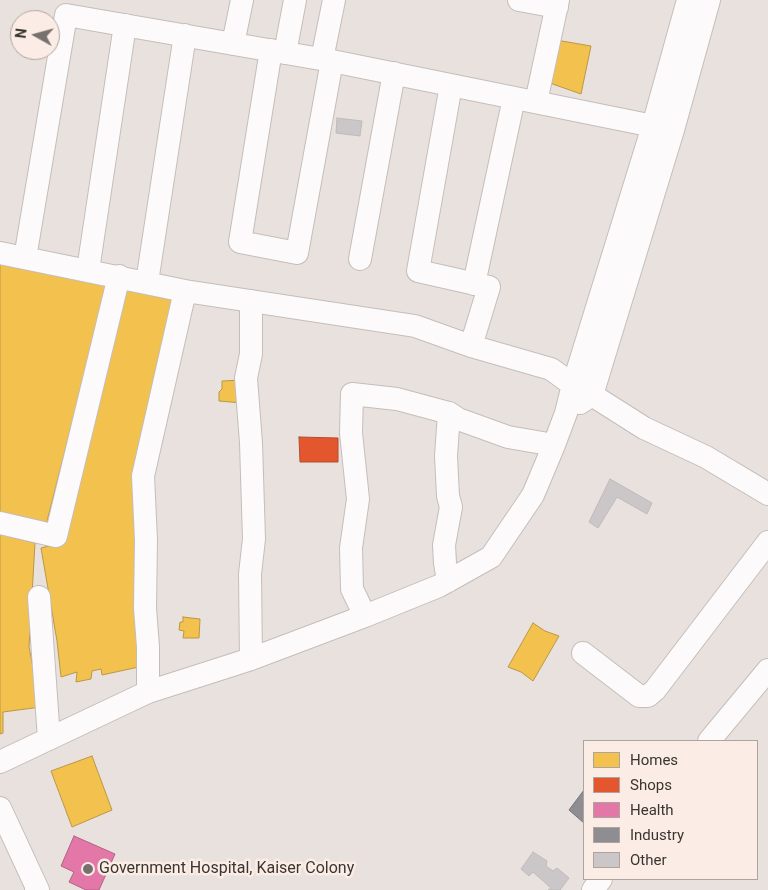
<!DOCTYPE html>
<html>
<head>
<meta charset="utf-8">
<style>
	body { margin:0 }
	#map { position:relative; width:768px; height:890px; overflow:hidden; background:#e9e1dd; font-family:Roboto,sans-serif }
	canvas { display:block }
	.legend { position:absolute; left:583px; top:740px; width:175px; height:140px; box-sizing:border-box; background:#fbede5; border:1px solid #aea39d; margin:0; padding:6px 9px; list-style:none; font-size:15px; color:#3a3531 }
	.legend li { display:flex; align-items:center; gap:10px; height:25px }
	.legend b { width:25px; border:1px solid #aea39d }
	.north { position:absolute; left:10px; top:10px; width:50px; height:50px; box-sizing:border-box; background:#fbede5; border:1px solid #aea39d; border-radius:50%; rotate:277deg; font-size:14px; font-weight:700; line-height:20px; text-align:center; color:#3a3531 }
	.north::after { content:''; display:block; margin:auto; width:18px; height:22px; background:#77716d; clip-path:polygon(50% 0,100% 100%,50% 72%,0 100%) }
</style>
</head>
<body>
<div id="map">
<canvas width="768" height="890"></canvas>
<ul class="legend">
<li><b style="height:14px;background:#f2c14e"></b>Homes</li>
<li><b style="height:14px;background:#e4572e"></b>Shops</li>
<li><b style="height:14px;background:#e377a8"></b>Health</li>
<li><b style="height:14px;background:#8d8d92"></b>Industry</li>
<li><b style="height:14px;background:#cbc7c8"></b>Other</li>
</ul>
<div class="north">N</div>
</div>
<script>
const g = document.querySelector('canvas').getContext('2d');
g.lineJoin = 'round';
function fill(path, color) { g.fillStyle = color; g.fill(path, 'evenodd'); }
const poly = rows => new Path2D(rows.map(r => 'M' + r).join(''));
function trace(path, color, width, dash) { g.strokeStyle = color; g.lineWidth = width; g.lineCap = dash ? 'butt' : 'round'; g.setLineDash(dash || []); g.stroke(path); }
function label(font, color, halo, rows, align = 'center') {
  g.font = font + ' Roboto,sans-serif'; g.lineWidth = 5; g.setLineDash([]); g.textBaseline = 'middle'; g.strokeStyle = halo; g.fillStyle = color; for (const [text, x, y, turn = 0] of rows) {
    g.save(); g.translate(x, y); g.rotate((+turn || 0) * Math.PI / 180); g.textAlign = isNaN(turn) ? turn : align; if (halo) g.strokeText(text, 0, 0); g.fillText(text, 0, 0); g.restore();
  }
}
const homes = poly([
	[556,40,591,46,581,94,547,82,556,40],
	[0,261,108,282,46,525,0,514,0,261],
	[123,287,177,298,137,541,148,665,102,675,101,669,92,671,91,679,76,682,77,672,61,677,57,641,41,548,60,543,123,287],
	[241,380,242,403,219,401,219,392,222,389,222,381,241,380],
	[0,534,35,543,29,647,41,707,3,712,3,733,0,734,0,534],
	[183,617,200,619,199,638,183,638,184,631,179,630,180,622,183,622,183,617],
	[533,623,545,631,559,636,533,681,521,672,508,667,533,623],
	[92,756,112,810,72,827,51,771,92,756]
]);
fill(homes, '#f2c14e');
trace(homes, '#bb9745', 1);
const shops = poly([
	[299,437,338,438,338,462,300,462,299,437]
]);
fill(shops, '#e4572e');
trace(shops, '#b14d2f', 1);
const health = poly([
	[74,836,115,854,99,890,86,890,69,882,74,872,61,866,74,836]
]);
fill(health, '#e377a8');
trace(health, '#b06384', 1);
const industry = poly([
	[584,790,584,823,569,810,584,790]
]);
fill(industry, '#8d8d92');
trace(industry, '#747375', 1);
const building = poly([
	[337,118,362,121,360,136,336,133,337,118],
	[610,479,652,503,647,514,617,497,598,528,589,522,610,479],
	[533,852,547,861,546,866,553,871,557,868,569,878,560,890,548,890,551,888,533,872,529,876,521,869,533,852]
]);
fill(building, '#cbc7c8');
trace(building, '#bfbabb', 1);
const minor = poly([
	[519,0,557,7],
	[233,44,242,0],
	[271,50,240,242,297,253,332,61],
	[285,53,295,0],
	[322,59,334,0],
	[451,85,418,271,489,287,471,346],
	[536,102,558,0],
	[0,253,185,291,415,326,471,346,551,369,573,385,592,395,644,428,706,457,768,494],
	[25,258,66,15,332,61,673,130],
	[360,259,394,73],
	[88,270,125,25],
	[147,282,185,35],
	[474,284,514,98],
	[580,403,592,395,673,130,709,0],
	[0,523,56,536,119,276],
	[448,581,445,563,444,545,451,507,448,496,446,456,449,413],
	[39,597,49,739],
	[365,616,352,589,351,548,358,499,351,433,352,394,397,399,449,413,458,419,508,437,554,445],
	[583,653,639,696,648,696,655,690,768,542],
	[251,659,250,574,254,539,251,443,246,378,251,354,251,301],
	[148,692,148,647,145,608,146,540,143,476,185,291],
	[709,741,768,670],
	[0,762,148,692,251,659,365,616,439,586,491,557,533,495,554,445,566,413,573,385,653,126,688,0],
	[0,808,38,890,36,890],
	[593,890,601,879]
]);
trace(minor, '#c4bebb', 24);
trace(minor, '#fcfafa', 22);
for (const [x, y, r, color] of [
	[88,869,6,"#77716d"]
]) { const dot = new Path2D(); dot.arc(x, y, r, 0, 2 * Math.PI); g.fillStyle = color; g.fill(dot); trace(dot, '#fbede5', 2); }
label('16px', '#3a3531', '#fbede5', [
	["Government Hospital, Kaiser Colony",99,869]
], 'left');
</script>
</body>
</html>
